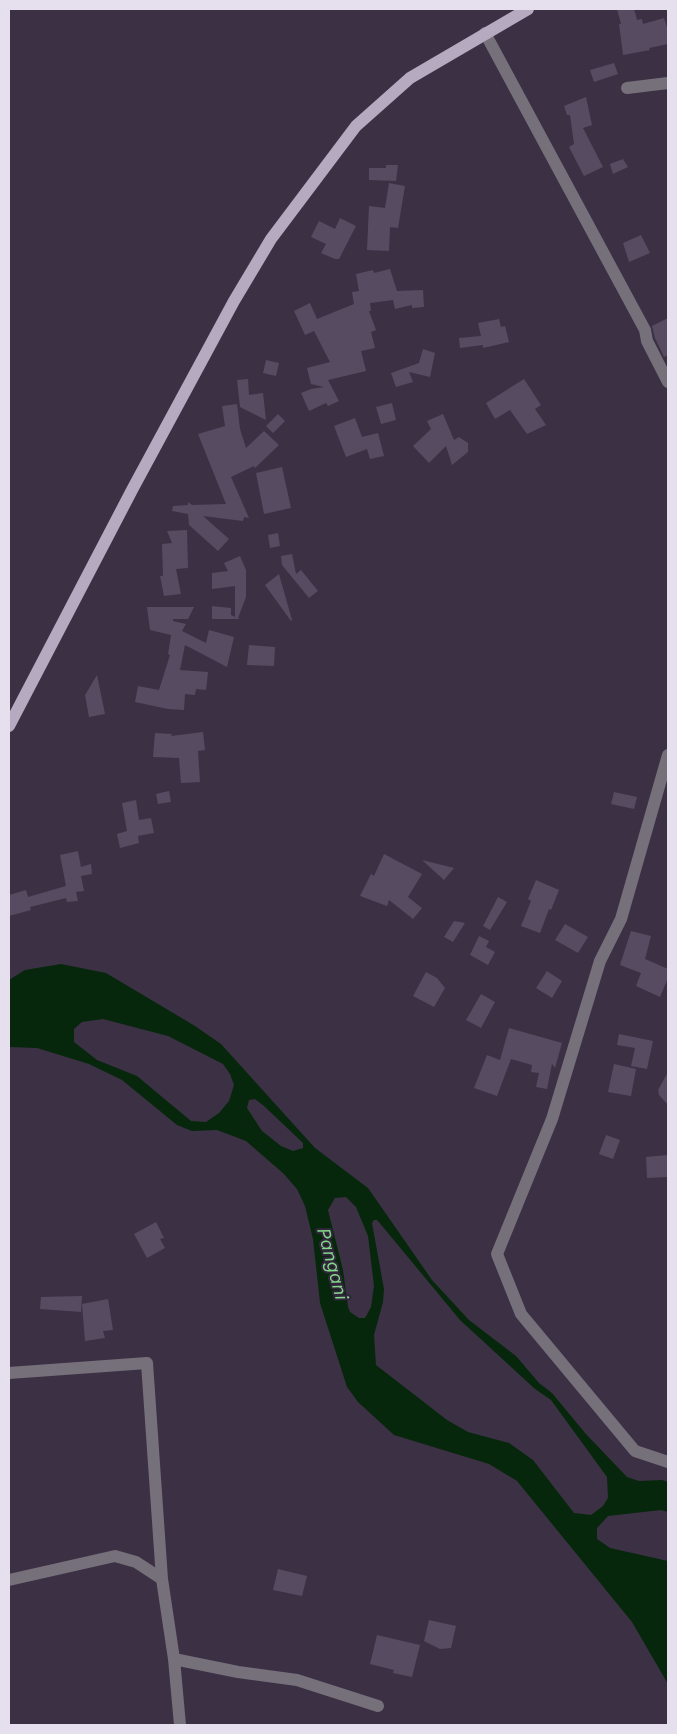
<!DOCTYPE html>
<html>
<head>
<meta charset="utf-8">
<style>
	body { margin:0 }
	#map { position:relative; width:677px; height:1734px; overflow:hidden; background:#3c3045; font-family:"Work Sans",sans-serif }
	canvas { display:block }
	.frame { position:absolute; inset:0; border:10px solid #e6dfed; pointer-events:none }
</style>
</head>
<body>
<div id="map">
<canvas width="677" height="1734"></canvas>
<div class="frame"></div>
</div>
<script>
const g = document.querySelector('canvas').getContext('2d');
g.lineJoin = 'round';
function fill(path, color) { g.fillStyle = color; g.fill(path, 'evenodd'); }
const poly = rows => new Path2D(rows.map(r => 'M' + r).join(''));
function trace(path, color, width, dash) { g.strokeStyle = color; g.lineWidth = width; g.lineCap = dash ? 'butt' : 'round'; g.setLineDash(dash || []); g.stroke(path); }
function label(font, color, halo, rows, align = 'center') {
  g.font = font + ' "Work Sans",sans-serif'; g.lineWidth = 4; g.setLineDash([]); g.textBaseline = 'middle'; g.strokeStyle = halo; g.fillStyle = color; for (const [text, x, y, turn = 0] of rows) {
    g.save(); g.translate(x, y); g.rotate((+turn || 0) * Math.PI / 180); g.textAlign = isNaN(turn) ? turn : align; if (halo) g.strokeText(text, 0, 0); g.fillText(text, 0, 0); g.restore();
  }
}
fill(poly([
	[61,964,106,973,195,1026,221,1044,315,1148,368,1188,432,1280,469,1320,516,1356,539,1383,552,1393,585,1433,627,1477,639,1481,662,1480,668,1482,668,1512,661,1510,608,1516,597,1528,597,1539,610,1548,668,1561,668,1684,632,1622,517,1481,489,1464,394,1435,358,1402,347,1387,320,1303,313,1239,305,1206,297,1189,284,1174,246,1141,217,1130,192,1131,177,1125,122,1080,89,1064,37,1048,9,1047,9,980,25,970],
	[103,1019,168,1036,223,1064,230,1074,234,1085,229,1101,219,1113,206,1122,191,1121,137,1076,97,1060,74,1042,74,1029,82,1022],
	[255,1099,264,1106,303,1143,303,1148,293,1151,281,1146,262,1131,247,1108,249,1100],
	[346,1197,356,1207,368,1236,374,1286,371,1307,365,1318,359,1318,350,1312,348,1307,343,1270,328,1210,335,1198],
	[374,1220,377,1220,383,1227,460,1320,535,1389,551,1400,607,1477,608,1498,603,1506,591,1515,574,1513,533,1460,509,1443,468,1432,447,1420,376,1365,374,1335,383,1302,384,1289,372,1223]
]), '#06270b');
fill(poly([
	[617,9,634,9,637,20,642,19,643,24,664,18,668,30,668,44,649,48,650,50,623,55,619,24,621,24],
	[614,63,618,74,594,82,590,70],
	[586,97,592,125,583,128,603,167,584,176,569,147,574,144,570,115,567,115,564,106],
	[623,159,628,167,613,174,610,164],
	[386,165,398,165,396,181,369,180,369,168,386,168],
	[389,183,405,186,398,228,390,227,389,251,367,250,369,206,385,208],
	[340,218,356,226,339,259,335,259,321,253,326,244,311,237,319,221,335,229],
	[641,235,650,253,629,262,623,243],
	[390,269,397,291,423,290,424,307,412,308,412,305,395,309,393,300,370,303,371,311,369,311,376,330,371,332,375,348,361,351,366,371,328,380,339,401,328,406,326,403,309,411,301,393,311,389,324,387,311,384,307,368,330,362,314,331,305,335,294,311,310,303,317,319,354,304,352,292,359,291,356,274,373,270,374,273],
	[668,318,668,355,664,357,655,338,652,326],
	[499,319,501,327,505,326,509,342,483,348,483,345,460,348,459,338,481,336,478,323],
	[423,349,435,353,430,377,409,372,413,382,396,387,391,373,419,363],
	[266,360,279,363,276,376,263,373],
	[248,379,249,395,263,393,266,420,240,407,237,380],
	[524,379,541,405,535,409,546,425,527,434,510,410,495,419,486,403],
	[392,403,396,420,381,424,376,407],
	[237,404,240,429,246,448,264,431,279,445,255,468,254,466,231,477,249,518,244,517,243,521,203,516,229,539,218,551,189,525,188,514,172,511,173,506,188,505,188,502,192,505,226,504,198,434,225,426,222,406],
	[278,414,285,421,273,433,266,426],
	[443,414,454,440,459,437,468,443,468,452,452,465,446,446,429,463,413,446,431,429,427,421],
	[355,418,362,437,378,433,384,456,370,459,367,449,346,457,334,426],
	[282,467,291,508,264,514,256,473],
	[187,530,188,568,176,569,181,594,164,596,160,576,163,576,162,544,172,543,167,531],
	[278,533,280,546,270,548,268,535],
	[292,554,296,574,301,570,318,591,309,598,282,565,281,556],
	[240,556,246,570,246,597,238,618,240,619,212,619,212,606,231,608,231,615,235,617,235,586,212,589,212,573,228,571,224,563],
	[279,574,292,620,291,621,265,585],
	[147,607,194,607,188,619,173,619,173,621,186,624,182,631,206,643,209,630,234,637,227,667,185,645,180,670,208,672,206,690,196,689,195,695,185,694,184,710,168,709,135,702,138,686,159,690,170,655,168,654,171,635,150,630],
	[249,645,275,647,274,666,247,665],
	[97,675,105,714,89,717,85,695],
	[203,732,205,750,198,751,200,782,181,783,179,758,153,757,155,733,172,734,171,736],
	[169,791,171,802,158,804,156,794],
	[614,792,637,797,634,809,611,804],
	[136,800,139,820,151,818,154,833,138,836,139,843,120,848,117,834,127,831,122,803],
	[78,851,81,867,91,864,92,874,81,876,84,891,76,892,78,901,67,902,66,898,30,907,31,910,9,916,9,895,26,890,28,897,66,886,60,855],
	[384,854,422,874,408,897,422,908,413,919,389,900,387,906,360,896,371,874,374,876],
	[422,860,454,868,444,880],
	[536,880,559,890,551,910,549,909,540,933,521,926,531,901,528,899],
	[498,897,507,902,490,930,483,926],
	[454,921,465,923,453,942,444,937],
	[565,924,588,937,578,953,555,940],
	[631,931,651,936,645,959,668,969,668,978,660,997,636,986,641,973,620,965],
	[479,936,489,941,486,947,495,952,488,965,470,955],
	[547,971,562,981,552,998,536,988],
	[426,972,437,978,445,988,434,1007,413,996],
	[481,994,495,1002,481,1028,466,1020],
	[509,1028,562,1043,555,1068,552,1064,547,1089,536,1087,539,1073,531,1072,532,1065,511,1059,497,1096,474,1088,487,1055,500,1060],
	[619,1034,653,1041,647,1069,631,1066,635,1048,617,1045],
	[614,1064,636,1069,631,1096,608,1092],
	[668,1072,668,1105,659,1095,658,1090],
	[606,1135,620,1140,613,1159,599,1154],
	[668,1155,668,1177,647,1178,646,1157],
	[156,1222,164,1238,160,1239,165,1248,147,1258,134,1234],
	[82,1296,81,1312,40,1309,41,1297],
	[108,1299,113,1330,103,1331,105,1338,85,1341,82,1304],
	[278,1569,307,1576,302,1596,273,1590],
	[429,1620,456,1626,451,1648,440,1649,424,1641],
	[377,1635,420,1645,412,1677,393,1673,394,1670,370,1664]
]), '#574b62');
trace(poly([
	[485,33,645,330,647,341,668,382],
	[627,88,668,83],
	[668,755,621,919,600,961,552,1119,497,1254,521,1314,635,1451,668,1462],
	[9,1373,147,1363,162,1579],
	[9,1580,115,1556,136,1562,162,1579,174,1659,180,1725],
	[174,1659,238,1672,297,1680,378,1706]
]), '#76707b', 12);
trace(poly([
	[9,726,132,490,234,301,271,239,356,126,410,78,528,9]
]), '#b5aac0', 12);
label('italic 19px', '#84d88a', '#31263b', [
	["Pangani",332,1264,75]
]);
</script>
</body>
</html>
